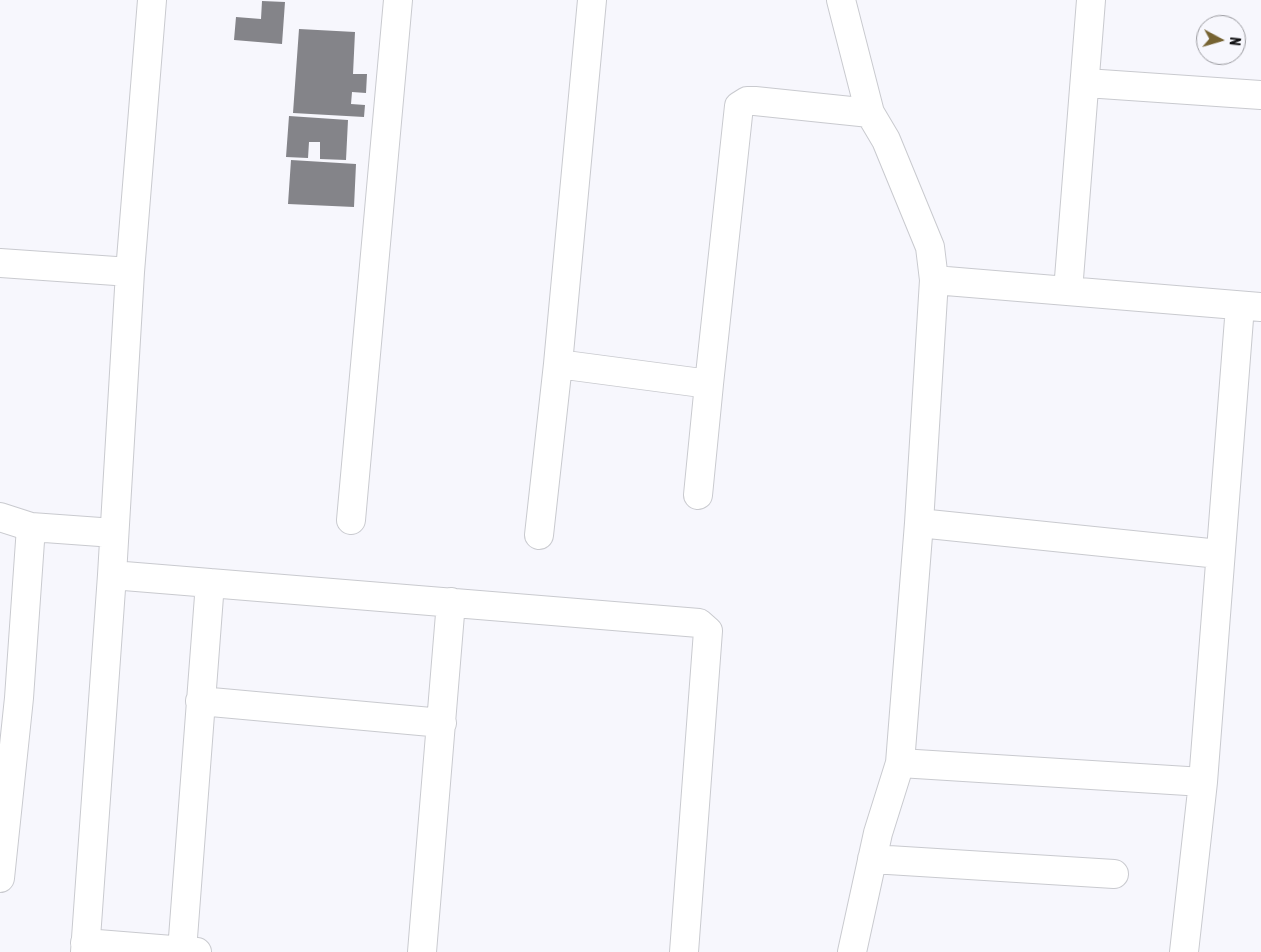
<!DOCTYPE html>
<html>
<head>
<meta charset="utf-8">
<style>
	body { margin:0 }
	#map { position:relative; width:1261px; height:952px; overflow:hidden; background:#f7f7fd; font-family:"Asap Condensed",sans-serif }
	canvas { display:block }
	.north { position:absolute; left:1196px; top:15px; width:50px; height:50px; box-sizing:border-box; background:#f7f7fd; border:1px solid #9a9a9f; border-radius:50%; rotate:96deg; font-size:14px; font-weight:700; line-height:20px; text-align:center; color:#0f0f11 }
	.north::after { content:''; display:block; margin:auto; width:18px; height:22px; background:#766332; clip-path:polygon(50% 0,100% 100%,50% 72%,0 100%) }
</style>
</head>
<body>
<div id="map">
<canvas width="1261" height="952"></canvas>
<div class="north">N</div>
</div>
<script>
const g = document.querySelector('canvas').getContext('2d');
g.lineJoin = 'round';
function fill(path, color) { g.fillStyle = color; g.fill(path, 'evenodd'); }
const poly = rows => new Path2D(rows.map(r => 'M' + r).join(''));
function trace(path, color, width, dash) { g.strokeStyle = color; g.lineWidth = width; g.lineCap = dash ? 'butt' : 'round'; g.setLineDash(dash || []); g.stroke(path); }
fill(poly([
	[262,1,285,2,282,44,234,40,236,17,261,19],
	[299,29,355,32,353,74,367,74,366,93,352,92,351,104,365,105,364,117,293,113],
	[289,116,348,120,346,160,320,159,320,142,309,142,308,158,286,157],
	[291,160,356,164,354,207,288,204]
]), '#848489');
const minor = poly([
	[1086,83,1261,95],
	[0,263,130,272],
	[934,280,1261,307],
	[1068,291,1091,0],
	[558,364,592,0],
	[698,495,709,384],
	[0,517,31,527,114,533],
	[351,520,398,0],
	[919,523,1219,554],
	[539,535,558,364,709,384,739,106,747,101,755,101,870,113,841,0],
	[112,575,699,623,708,631,684,952],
	[200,701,442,723],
	[900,763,1203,782],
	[872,859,1114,874],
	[0,878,19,698,31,527],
	[85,943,197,952],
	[182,951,210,583],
	[85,952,112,575,130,272,152,0],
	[422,952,451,602],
	[852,952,878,833,900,763,919,523,934,280,930,247,886,140,870,113],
	[1184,952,1203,782,1240,306]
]);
trace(minor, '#c9cacf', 30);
trace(minor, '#fff', 28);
</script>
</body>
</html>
